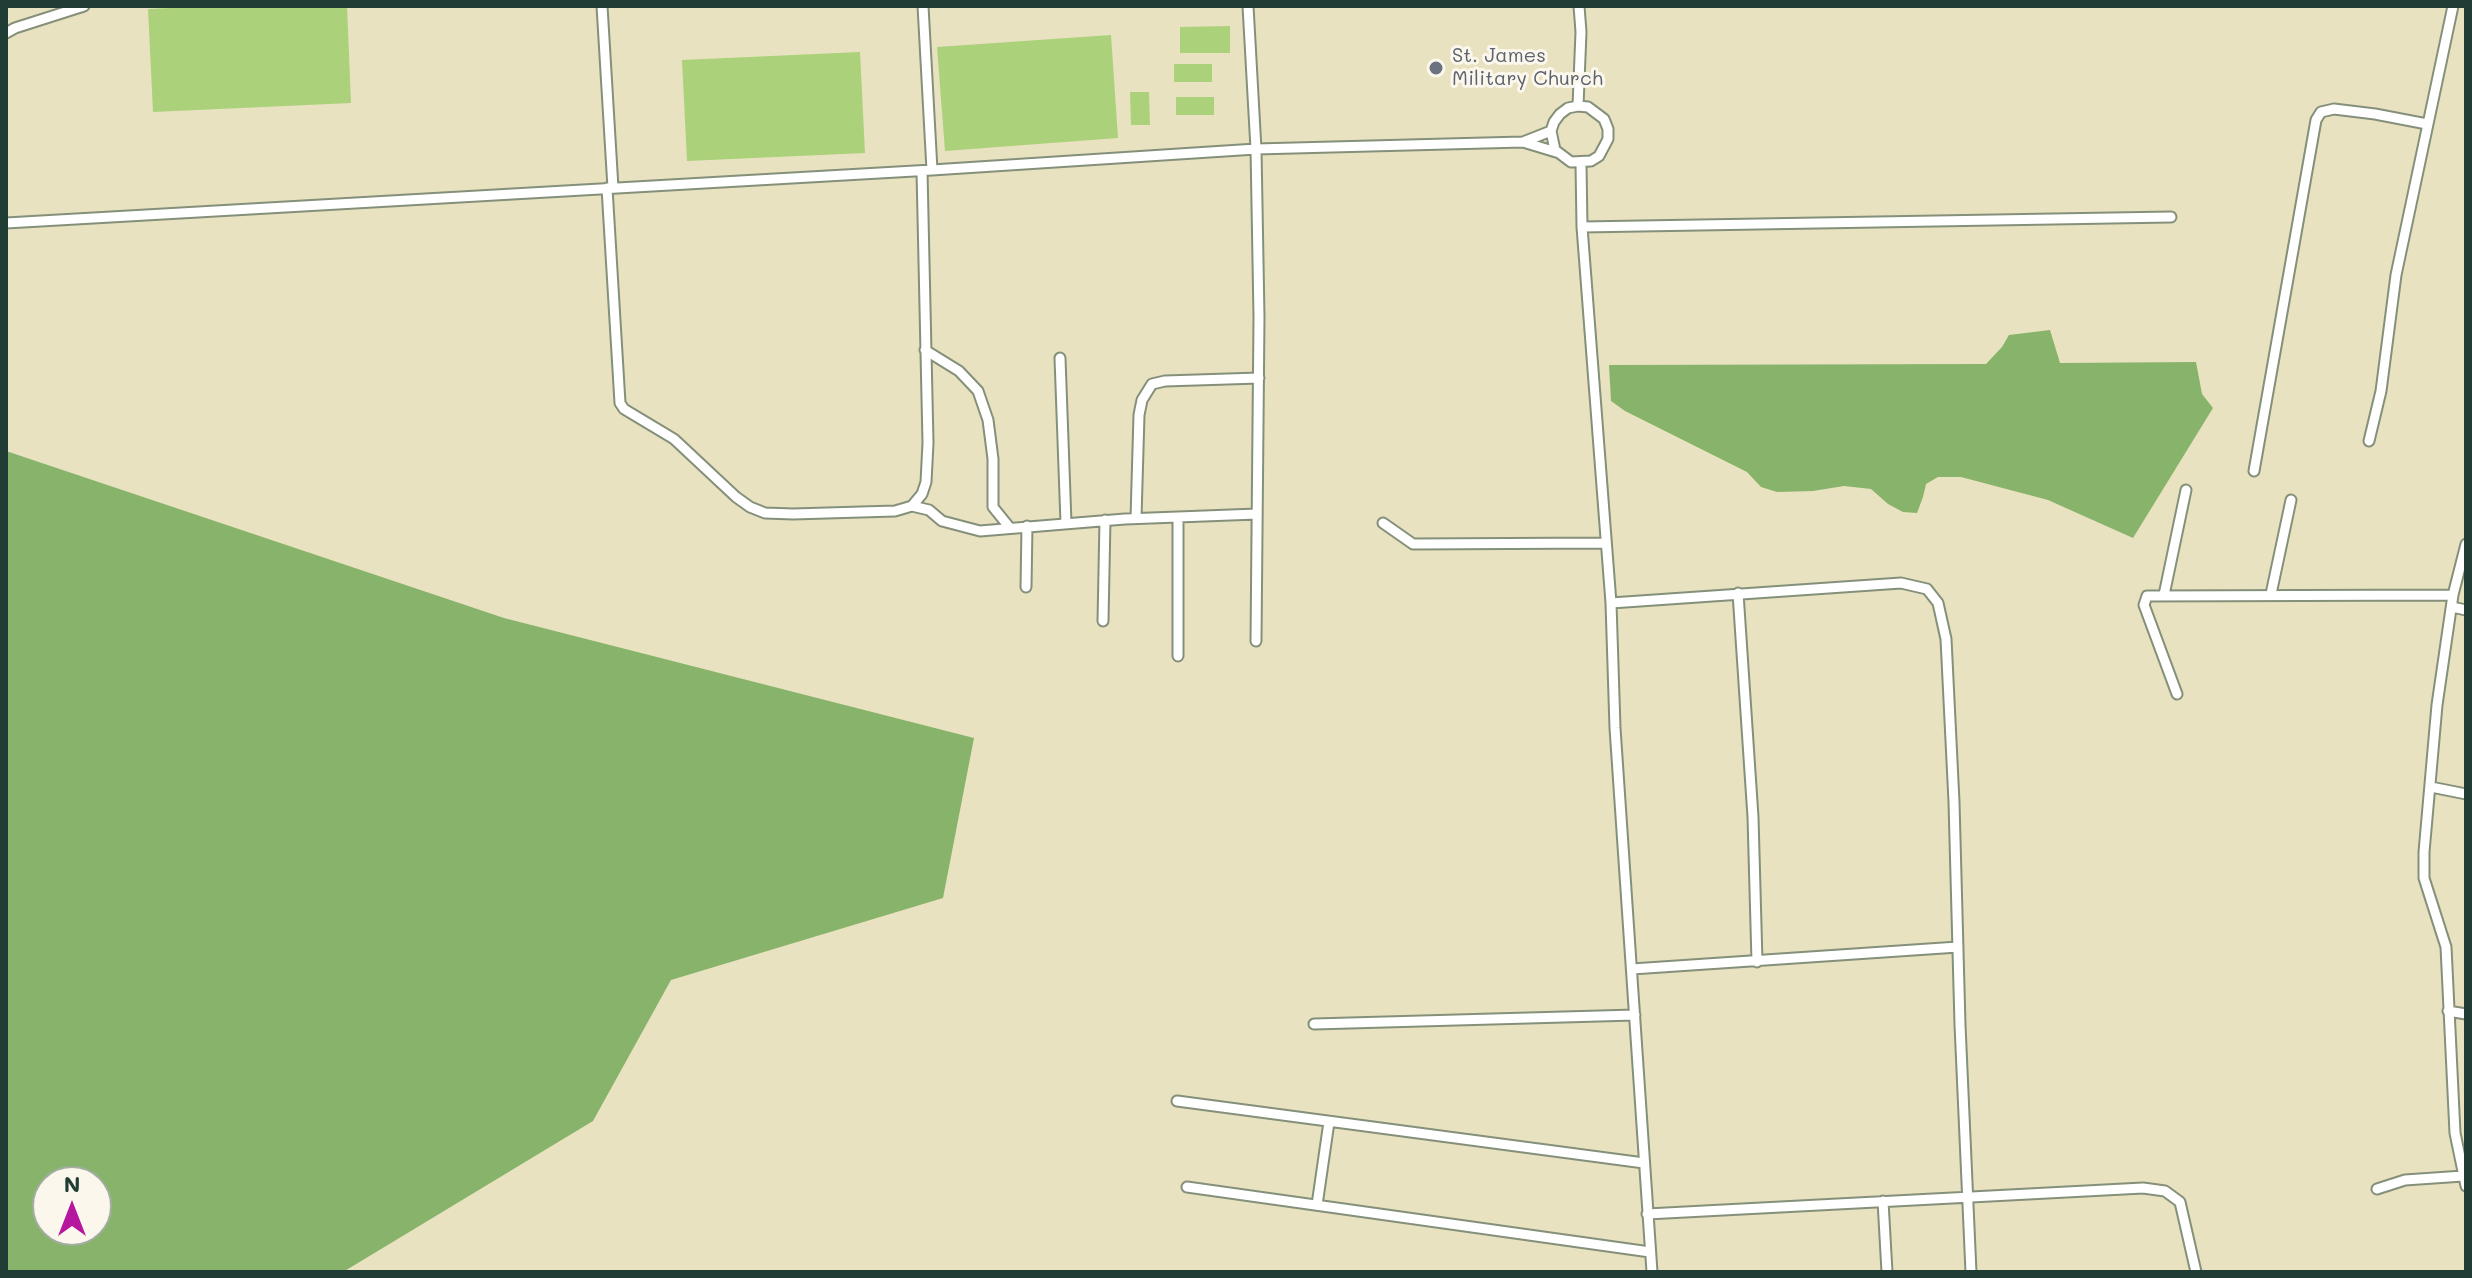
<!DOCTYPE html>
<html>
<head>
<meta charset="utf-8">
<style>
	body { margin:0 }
	#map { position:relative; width:2472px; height:1278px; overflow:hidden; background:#e9e2c0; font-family:Mali,sans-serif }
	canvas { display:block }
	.frame { position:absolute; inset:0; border:8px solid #1f3d34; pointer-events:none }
	.north { position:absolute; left:32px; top:1166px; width:80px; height:80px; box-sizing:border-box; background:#fbf7ec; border:2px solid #a3ada2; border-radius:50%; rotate:0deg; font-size:22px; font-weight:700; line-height:32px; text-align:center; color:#1f3d34 }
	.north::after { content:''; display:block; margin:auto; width:28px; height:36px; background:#b5179e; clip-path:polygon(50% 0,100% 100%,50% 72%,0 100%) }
</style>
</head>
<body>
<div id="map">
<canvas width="2472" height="1278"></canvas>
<div class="frame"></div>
<div class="north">N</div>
</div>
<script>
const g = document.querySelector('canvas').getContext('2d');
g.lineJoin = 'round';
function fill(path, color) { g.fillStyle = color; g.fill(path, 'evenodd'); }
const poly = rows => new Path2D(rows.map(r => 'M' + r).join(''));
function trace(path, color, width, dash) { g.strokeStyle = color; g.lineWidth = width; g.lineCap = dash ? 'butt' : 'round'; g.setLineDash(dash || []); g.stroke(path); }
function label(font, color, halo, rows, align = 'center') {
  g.font = font + ' Mali,sans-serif'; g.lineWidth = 6; g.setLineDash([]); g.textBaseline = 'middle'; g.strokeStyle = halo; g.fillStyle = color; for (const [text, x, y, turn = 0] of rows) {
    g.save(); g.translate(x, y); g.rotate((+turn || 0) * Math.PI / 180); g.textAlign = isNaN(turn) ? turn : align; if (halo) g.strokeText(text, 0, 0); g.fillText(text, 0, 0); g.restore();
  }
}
fill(poly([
	[214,6,347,6,351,103,153,112,148,9],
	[1230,26,1230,53,1180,53,1180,27],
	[1111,35,1118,138,945,151,937,47],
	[860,52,865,153,687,161,682,60],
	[1174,64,1212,64,1212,82,1174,82],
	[1130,92,1149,92,1150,125,1131,125],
	[1176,97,1214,97,1214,115,1176,115]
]), '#abd17b');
fill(poly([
	[2050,330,2060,363,2196,362,2202,394,2213,408,2133,538,2048,500,1961,477,1938,477,1926,484,1923,497,1917,513,1903,512,1888,504,1871,489,1844,486,1813,491,1777,492,1761,487,1747,472,1625,411,1611,401,1609,365,1986,364,2002,347,2009,335],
	[6,451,504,618,974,738,943,898,671,980,593,1121,343,1272,6,1272],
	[48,1182,96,1182,96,1230,48,1230]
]), '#88b36b');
const minor = poly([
	[602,6,613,188],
	[923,6,932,170],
	[1248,6,1256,149,1259,317,1256,641],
	[6,33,15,28,84,6],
	[1578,106,1581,32,1579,6],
	[1523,142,1551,131,1554,122,1560,114,1568,108,1578,106,1588,107,1604,119,1608,129,1608,139,1599,156,1591,161,1571,162,1555,150,1551,131],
	[1581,164,1582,227,1611,603,1615,728,1652,1272],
	[607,188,620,403,624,409,674,439,736,497,750,507,765,513,793,514,895,511,912,506,929,510,942,521,980,531,1125,519,1257,514],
	[6,223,932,170,1256,149,1523,142,1556,152],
	[1582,227,2171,217],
	[925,350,959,371,978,391,988,420,993,459,993,507,1010,528],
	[1060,358,1066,523],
	[2369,441,2381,391,2396,275,2453,6],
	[2254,471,2316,120,2321,112,2334,109,2375,114,2427,124],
	[912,506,922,494,926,482,928,443,922,171],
	[1136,518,1139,415,1142,400,1152,384,1165,381,1259,378],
	[1383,523,1413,544,1605,543],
	[2466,544,2453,595,2437,705,2424,852,2424,878,2446,947,2455,1133,2466,1186],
	[1026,587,1027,526],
	[1738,593,1753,817,1757,962],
	[2271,594,2291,500],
	[2164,595,2186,490],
	[1611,603,1901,583,1927,589,1938,603,1946,639,1954,802,1960,1025,1971,1272],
	[2452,607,2466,610],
	[1103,621,1105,520],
	[1178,656,1178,517],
	[2177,694,2144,605,2147,596,2453,595],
	[2431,787,2466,794],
	[1632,969,1958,947],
	[2448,1011,2466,1014],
	[1314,1024,1635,1015],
	[1177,1101,1644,1163],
	[1187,1187,1650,1252],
	[2377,1189,2405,1180,2463,1176],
	[1883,1201,1887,1272],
	[1317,1205,1329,1122],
	[1647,1214,2143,1188,2165,1191,2180,1202,2196,1272]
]);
trace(minor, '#84907a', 13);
trace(minor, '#fff', 9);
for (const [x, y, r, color] of [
	[1436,68,8,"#6b7280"]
]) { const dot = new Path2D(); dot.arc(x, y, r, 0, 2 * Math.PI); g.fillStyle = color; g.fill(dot); trace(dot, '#fbf7ec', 3); }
label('20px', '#5b616d', '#fbf7ec', [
	["St. James",1452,56],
	["Military Church",1452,79]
], 'left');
</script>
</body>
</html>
